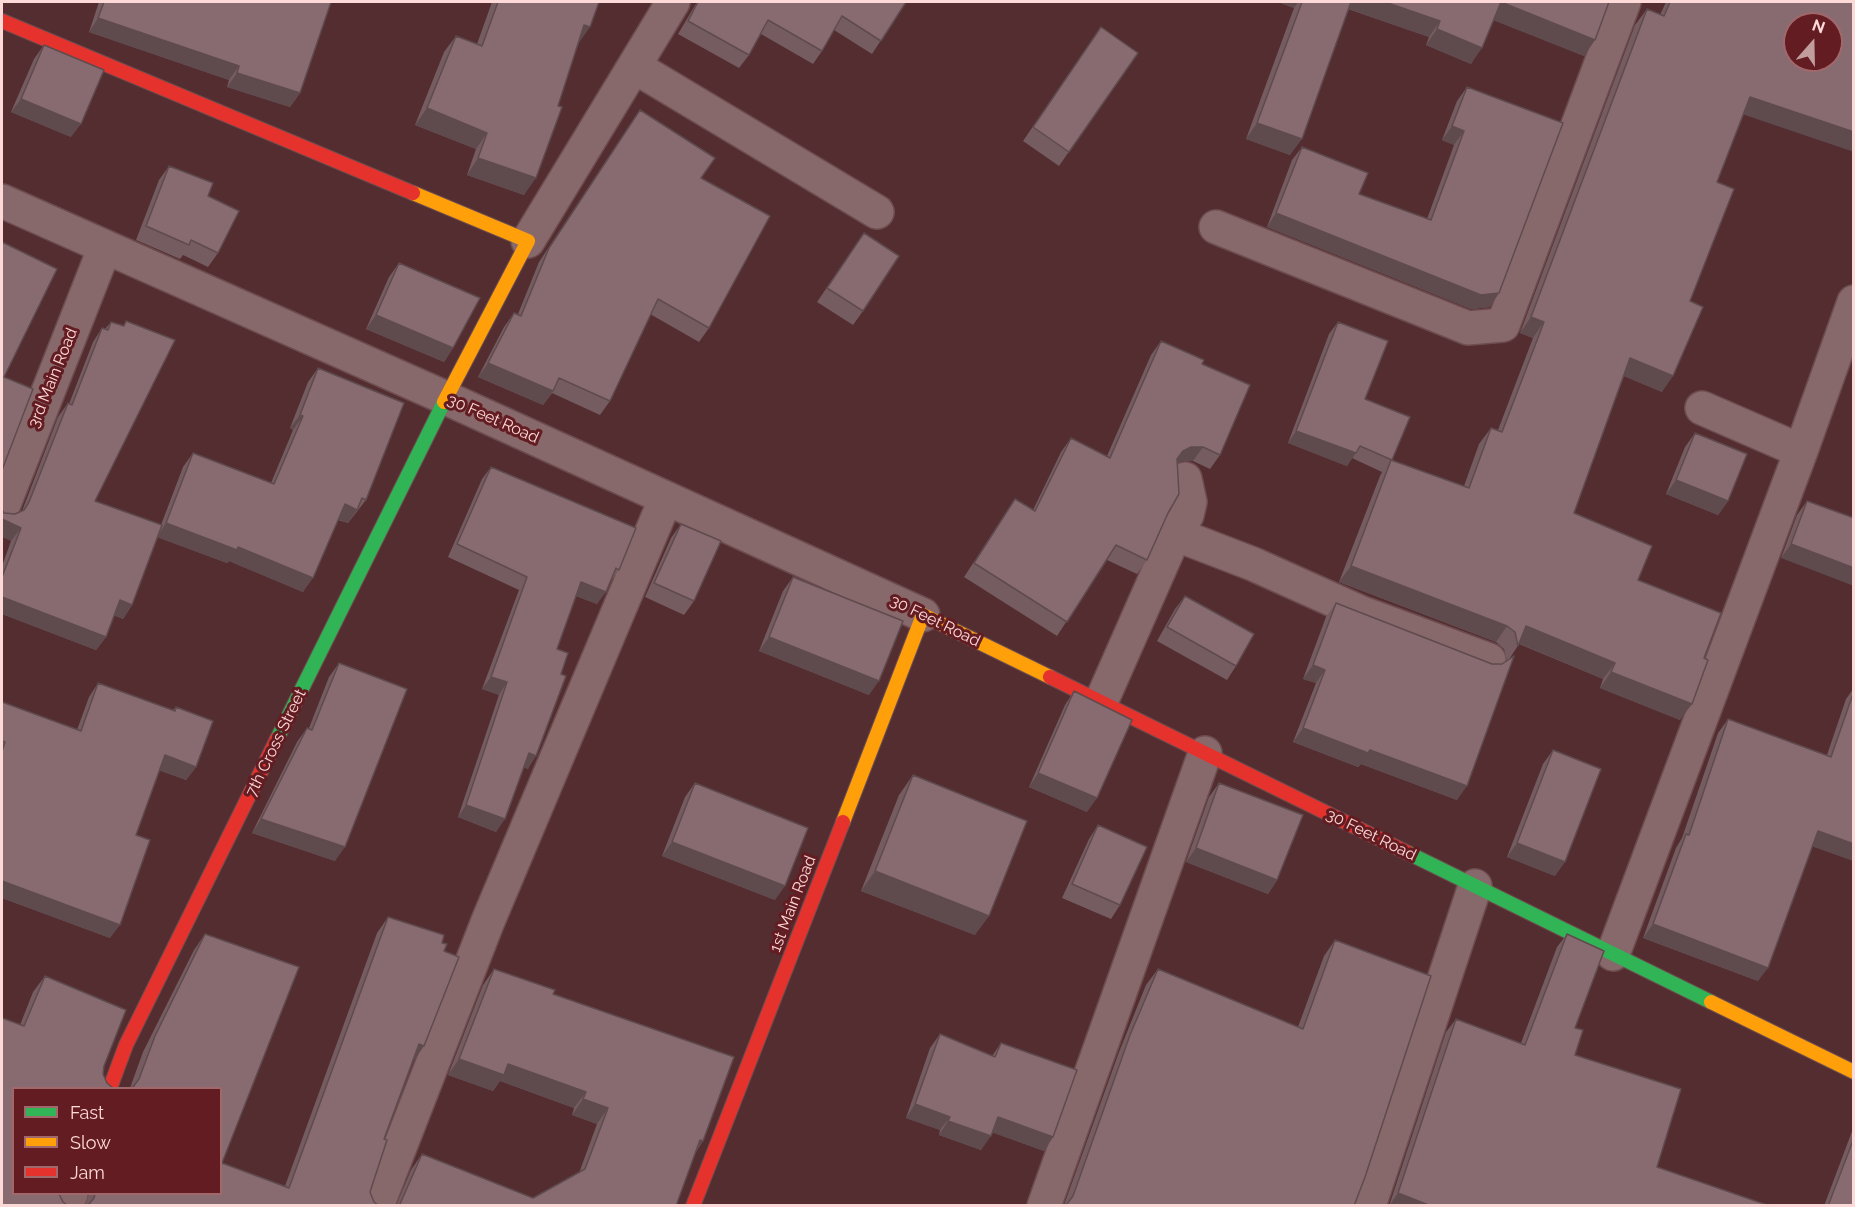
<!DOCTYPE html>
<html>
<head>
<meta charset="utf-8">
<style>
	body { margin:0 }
	#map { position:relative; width:1855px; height:1207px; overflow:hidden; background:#532d30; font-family:Raleway,sans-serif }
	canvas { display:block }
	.frame { position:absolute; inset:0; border:3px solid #fdd9d8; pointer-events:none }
	.legend { position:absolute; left:12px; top:1087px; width:210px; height:108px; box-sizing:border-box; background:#631d22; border:2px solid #a1686b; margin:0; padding:8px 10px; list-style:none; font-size:18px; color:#fdd9d8 }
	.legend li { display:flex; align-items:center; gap:12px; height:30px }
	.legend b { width:30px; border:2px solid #a1686b }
	.north { position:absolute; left:1783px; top:12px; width:60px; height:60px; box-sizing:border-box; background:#631d22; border:2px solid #a1686b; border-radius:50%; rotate:20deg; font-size:16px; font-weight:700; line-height:24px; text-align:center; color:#fdd9d8 }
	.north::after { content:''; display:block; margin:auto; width:21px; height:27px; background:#c29d9d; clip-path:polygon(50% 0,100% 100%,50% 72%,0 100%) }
</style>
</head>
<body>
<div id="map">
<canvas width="1855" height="1207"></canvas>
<div class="frame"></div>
<ul class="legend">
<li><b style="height:8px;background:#30b455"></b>Fast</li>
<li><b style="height:8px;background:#ff9f0a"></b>Slow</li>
<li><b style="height:8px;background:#e5322d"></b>Jam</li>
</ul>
<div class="north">N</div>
</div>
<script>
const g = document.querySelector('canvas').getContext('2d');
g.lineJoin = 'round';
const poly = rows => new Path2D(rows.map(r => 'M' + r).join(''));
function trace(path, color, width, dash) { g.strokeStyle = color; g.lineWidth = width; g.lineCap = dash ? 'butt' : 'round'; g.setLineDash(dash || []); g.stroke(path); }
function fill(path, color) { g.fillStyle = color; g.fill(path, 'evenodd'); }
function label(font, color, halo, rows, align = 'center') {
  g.font = font + ' Raleway,sans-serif'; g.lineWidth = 6; g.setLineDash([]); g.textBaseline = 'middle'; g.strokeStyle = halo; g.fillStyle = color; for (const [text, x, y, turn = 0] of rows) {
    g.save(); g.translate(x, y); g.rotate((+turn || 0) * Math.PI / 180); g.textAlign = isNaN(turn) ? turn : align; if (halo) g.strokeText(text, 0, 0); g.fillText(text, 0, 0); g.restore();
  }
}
const street = poly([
	[635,67,877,212],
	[2,201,446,398,923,615],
	[1216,227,1468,328,1503,325,1624,2],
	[528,241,673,2],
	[1702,408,1801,451],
	[2,509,105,247],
	[1175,534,1187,515,1190,502,1185,479],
	[1101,702,1175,534,1253,564,1362,613,1489,660],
	[1613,954,1801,451,1854,302],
	[66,1206,71,1194],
	[377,1206,488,921,666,498],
	[1044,1206,1205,753],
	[1369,1206,1475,886]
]);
const fast = poly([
	[277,739,444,402],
	[1408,853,1711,1002]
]);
const slow = poly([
	[413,193,528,241,444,402],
	[843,822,923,615,1050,677],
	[1711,1002,1854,1072]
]);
const jam = poly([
	[2,21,413,193],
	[1050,677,1408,853],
	[110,1088,126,1045,277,739],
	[693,1206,843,822]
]);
trace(street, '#6d4c4f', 36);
trace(fast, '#6d4c4f', 16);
trace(slow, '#6d4c4f', 16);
trace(jam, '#6d4c4f', 16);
trace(street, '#88696b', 33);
trace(fast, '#30b455', 14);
trace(slow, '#ff9f0a', 14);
trace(jam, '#e5322d', 14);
fill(poly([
	[99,2,331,2,300,93,290,107,227,87,229,80,89,32],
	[492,2,599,2,578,44,524,195,467,175,476,149,415,125,444,52,456,36,477,44],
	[697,2,906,2,872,54,834,30,822,51,813,64,761,34,749,55,739,68,678,34],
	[1278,2,1609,2,1584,56,1494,20,1471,64,1426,45,1429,37,1348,9,1290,155,1246,139,1294,8],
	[1666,2,1854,2,1744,114,1717,182,1690,301,1662,392,1624,376,1574,513,1638,580,1680,720,1600,688,1603,679,1519,644,1508,661,1457,800,1361,764,1358,767,1293,742,1316,683,1303,679,1326,617,1336,603,1492,664,1502,664,1507,661,1504,649,1496,642,1339,582,1380,476,1382,472,1352,458,1347,466,1288,443,1329,334,1338,322,1365,399,1392,460,1464,486,1479,444,1491,428,1498,430,1533,338,1520,333,1635,25,1647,9,1660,15],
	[1101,27,1138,53,1059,166,1023,141],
	[44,45,71,137,11,112,34,59],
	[1467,87,1490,307,1471,309,1267,227,1292,160,1302,147,1359,194,1427,219,1454,145,1442,140,1457,101],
	[640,110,701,178,709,328,699,342,650,314,610,401,600,415,552,393,543,405,478,377,504,327,514,313,518,314,539,262],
	[169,166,208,196,218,253,208,267,183,255,180,259,136,240,159,180],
	[864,233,863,311,853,325,817,302],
	[399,263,453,348,444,362,366,329,389,277],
	[126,321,95,501,161,525,183,467,193,453,271,483,293,430,290,428,308,382,318,368,366,500,348,523,338,520,303,592,229,561,227,563,157,537,132,605,123,619,114,615,106,637,96,650,2,614,2,566,11,541,4,513,15,514,22,511,58,417,68,403,69,404,93,342,102,328,105,329,111,322,123,326],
	[1161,341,1202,364,1220,455,1210,469,1193,461,1182,461,1177,463,1168,513,1147,560,1137,574,1107,560,1057,636,964,577,1015,499,1033,510,1061,452,1071,438,1107,456,1151,355],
	[1695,433,1728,501,1718,515,1666,494,1685,447],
	[491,467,619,570,610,582,597,604,576,596,557,649,528,769,524,767,496,832,458,817,499,695,482,689,519,590,448,557,482,479],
	[1807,501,1854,518,1781,558,1797,515],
	[681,524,694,601,684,615,645,597,671,538],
	[793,577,869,695,759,651,783,591],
	[1185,596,1236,666,1227,680,1157,641,1175,609],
	[339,663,335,861,252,833,297,742,307,728,309,728,329,677],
	[98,683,173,710,176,707,196,767,186,780,159,770,136,835,110,938,2,898,2,703,77,730,89,697],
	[1854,688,1854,861,1812,846,1758,981,1643,938,1676,848,1682,838,1718,733,1728,719,1827,755,1846,699],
	[1074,691,1087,812,1029,787,1065,705],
	[1553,750,1555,876,1507,857,1543,764],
	[913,775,975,935,861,891,899,795],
	[695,783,775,900,662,856,685,797],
	[1219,783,1277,880,1268,894,1186,862,1209,797],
	[1098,825,1120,905,1111,919,1062,898,1089,839],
	[388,917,442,943,413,1062,384,1139,370,1192,374,1202,379,1206,85,1206,89,1194,220,1194,130,1088,143,1052,194,950,205,934,222,1163,285,1186,377,933],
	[1567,934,1575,1028,1575,1055,1657,1167,1770,1206,1389,1206,1446,1032,1456,1019,1521,1043,1557,947],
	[1335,940,1365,1177,1064,1205,1119,1052,1146,985,1158,969,1298,1027,1324,956],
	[494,969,553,994,703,1141,696,1152,676,1206,396,1206,411,1170,422,1154,533,1198,579,1173,597,1124,572,1115,574,1108,500,1081,493,1091,448,1075,483,985],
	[45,976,104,1066,103,1074,107,1083,2,1206,20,1025,33,992],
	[940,1034,992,1056,1001,1043,1053,1137,1044,1151,992,1132,981,1150,939,1135,940,1130,906,1118,930,1048],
	[1854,1126,1854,1206,1824,1206]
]), '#755c60');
fill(poly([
	[1278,2,1298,2,1294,8],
	[1347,2,1385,2,1440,21,1429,37,1343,7],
	[1501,2,1595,40,1584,56,1490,19],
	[98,18,239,66,229,80,89,32],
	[584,25,590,27,578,44],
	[1437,29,1482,48,1471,64,1426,45],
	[237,73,300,93,290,107,227,87],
	[1750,97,1854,132,1854,152,1739,113],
	[21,99,81,124,71,137,11,112],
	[427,108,487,133,476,149,415,125],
	[1257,123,1302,139,1290,155,1246,139],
	[1452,126,1464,131,1454,145,1442,140],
	[478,158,536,178,524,195,467,175],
	[1276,213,1499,293,1490,307,1471,309,1267,227],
	[376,315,453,348,444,362,366,329],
	[1531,317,1544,322,1533,338,1520,333],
	[1630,358,1673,376,1662,392,1619,374],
	[488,363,553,391,543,405,478,377],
	[300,415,303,416,293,430,290,428],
	[1296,431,1356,453,1347,466,1288,443],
	[1191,447,1203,447,1193,461,1182,461,1173,465,1183,451],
	[1676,480,1728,501,1718,515,1666,494],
	[345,504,357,510,348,523,335,518],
	[2,519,21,528,11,541,2,537],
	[166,523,238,547,313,578,303,592,229,561,227,563,157,537],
	[1791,544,1854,568,1854,586,1781,558],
	[1351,566,1507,626,1496,642,1339,582],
	[581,582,606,592,597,604,573,595],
	[2,597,106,637,96,650,2,614],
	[120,600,132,605,123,619,110,614],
	[1526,626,1615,663,1603,679,1518,643],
	[769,637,879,681,869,695,759,651],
	[1313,665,1325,670,1316,683,1303,679],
	[1611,672,1692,704,1680,720,1600,688],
	[491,677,507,682,499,695,482,689],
	[1303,728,1370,750,1467,786,1457,800,1361,764,1358,767,1293,742],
	[529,753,536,756,528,769,520,766],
	[165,755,196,767,186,780,155,769],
	[1038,773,1097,798,1087,812,1029,787],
	[466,805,505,819,496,832,458,817],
	[261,819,345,847,335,861,252,833],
	[1818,831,1854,844,1854,861,1808,845],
	[672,842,785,886,775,900,662,856],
	[1517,843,1565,862,1555,876,1507,857],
	[1196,848,1277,880,1268,894,1186,862],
	[875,871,989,916,975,935,861,891],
	[2,881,120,925,110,938,2,898],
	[1653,924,1768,968,1758,981,1643,938],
	[419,1044,424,1046,413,1062,407,1060],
	[459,1059,508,1064,586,1092,574,1108,500,1081,493,1091,448,1075],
	[583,1099,608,1108,597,1124,572,1115],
	[915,1104,950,1117,940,1130,906,1118],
	[998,1117,1053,1137,1044,1151,988,1131],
	[948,1121,991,1136,981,1150,939,1135],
	[700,1140,703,1141,692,1157],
	[1398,1193,1431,1206,1389,1206]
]), '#5f4b4e');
const building = poly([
	[104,2,331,2,300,93,237,73,239,66,98,18,104,2],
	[498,2,599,2,590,27,584,25,558,106,562,107,536,178,478,158,487,133,427,108,456,36,482,46,498,2],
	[698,2,906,2,881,41,842,16,822,51,768,20,749,55,688,21,698,2],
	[1302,2,1351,2,1302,139,1257,123,1302,2],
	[1385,2,1609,2,1595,40,1501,2,1482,48,1437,29,1440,21,1385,2],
	[1670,2,1854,2,1854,132,1750,97,1717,182,1734,189,1690,301,1703,307,1673,376,1630,358,1574,513,1652,546,1638,580,1721,613,1704,658,1708,660,1692,704,1611,672,1615,663,1526,626,1518,646,1515,632,1507,626,1351,566,1391,460,1469,488,1491,428,1502,432,1544,322,1531,317,1647,9,1664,16,1670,2],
	[1795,24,1831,24,1831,60,1795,60,1795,24],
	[1101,27,1138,53,1069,152,1033,127,1101,27],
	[44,45,104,70,81,124,21,99,44,45],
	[1467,87,1563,123,1499,293,1481,295,1276,213,1302,147,1368,173,1359,194,1431,220,1464,131,1452,126,1467,87],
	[640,110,715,158,701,178,770,216,709,328,658,299,610,401,559,378,553,391,488,363,514,313,521,316,549,248,640,110],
	[169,166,213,183,208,196,239,211,218,253,191,240,189,245,146,226,169,166],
	[864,233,899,256,863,311,827,288,864,233],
	[2,242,57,269,4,377,33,389,2,470,2,242],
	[399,263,480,298,453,348,376,315,399,263],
	[126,321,175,340,95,501,162,525,132,605,120,600,106,637,2,597,2,577,21,528,2,519,2,510,4,513,15,514,24,510,29,502,68,403,72,405,102,328,108,330,111,322,124,326,126,321],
	[1338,322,1388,341,1365,399,1410,417,1392,460,1360,446,1356,453,1296,431,1338,322],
	[1161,341,1204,360,1202,364,1250,385,1220,455,1203,447,1191,447,1183,451,1177,459,1179,494,1168,513,1147,560,1116,545,1067,622,974,563,1015,499,1035,511,1071,438,1110,458,1161,341],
	[318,368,404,403,366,500,362,498,357,510,345,504,313,578,238,547,237,550,166,523,193,453,274,484,303,416,300,415,318,368],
	[1695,433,1747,454,1728,501,1676,480,1695,433],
	[491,467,636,528,619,570,616,568,606,592,581,582,557,649,568,653,561,674,566,676,536,756,529,753,505,819,466,805,507,682,491,677,527,577,457,544,491,467],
	[1807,501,1854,518,1854,568,1791,544,1807,501],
	[681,524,721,541,694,601,654,583,681,524],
	[793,577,903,621,879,681,769,637,793,577],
	[1185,596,1254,634,1236,666,1167,627,1185,596],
	[1336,603,1492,664,1502,664,1514,656,1467,786,1370,750,1368,753,1303,728,1325,670,1313,665,1336,603],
	[339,663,407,689,345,847,261,819,307,728,312,730,339,663],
	[98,683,175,711,176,707,213,721,196,767,165,755,136,835,150,840,120,925,2,881,2,751,5,742,2,741,2,702,81,731,98,683],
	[1074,691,1132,720,1097,798,1038,773,1074,691],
	[1854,691,1854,844,1818,831,1768,968,1653,924,1686,834,1689,835,1728,719,1831,757,1854,691],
	[1553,750,1601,769,1565,862,1517,843,1553,750],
	[913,775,1027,821,989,916,875,871,913,775],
	[695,783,808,828,785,886,672,842,695,783],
	[1219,783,1303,815,1277,880,1196,848,1219,783],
	[1098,825,1147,847,1120,905,1072,884,1098,825],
	[388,917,444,935,442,943,447,944,444,951,459,957,424,1046,419,1044,384,1139,387,1140,370,1192,374,1202,379,1206,86,1206,89,1204,94,1198,95,1194,220,1194,220,1089,129,1089,133,1087,139,1079,155,1036,205,934,299,967,222,1163,289,1188,388,917],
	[1567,934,1604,951,1575,1028,1583,1030,1575,1055,1681,1089,1657,1167,1770,1206,1431,1206,1398,1193,1456,1019,1525,1045,1567,934],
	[1335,940,1431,976,1365,1177,1354,1206,1062,1206,1067,1204,1073,1196,1130,1035,1158,969,1303,1029,1335,940],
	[494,969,555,990,553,994,734,1057,703,1141,700,1140,676,1206,397,1206,400,1204,422,1154,533,1198,585,1169,608,1108,583,1099,586,1092,508,1064,504,1075,459,1059,494,969],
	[45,976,126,1010,104,1066,103,1074,107,1083,114,1089,14,1089,14,1194,59,1194,63,1202,68,1206,2,1206,2,1018,24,1026,45,976],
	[940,1034,995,1057,1001,1043,1077,1070,1053,1137,998,1117,991,1136,948,1121,950,1117,915,1104,940,1034],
	[1854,1138,1854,1206,1828,1206,1854,1138]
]);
fill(building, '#886b70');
trace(building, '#5f4b4e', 1.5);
label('16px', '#fdd9d8', '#631d22', [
	["3rd Main Road",53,378,-68],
	["30 Feet Road",493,419,24],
	["30 Feet Road",935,621,26],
	["7th Cross Street",276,743,-64],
	["30 Feet Road",1371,835,26],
	["1st Main Road",793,904,-69]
]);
</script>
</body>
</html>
